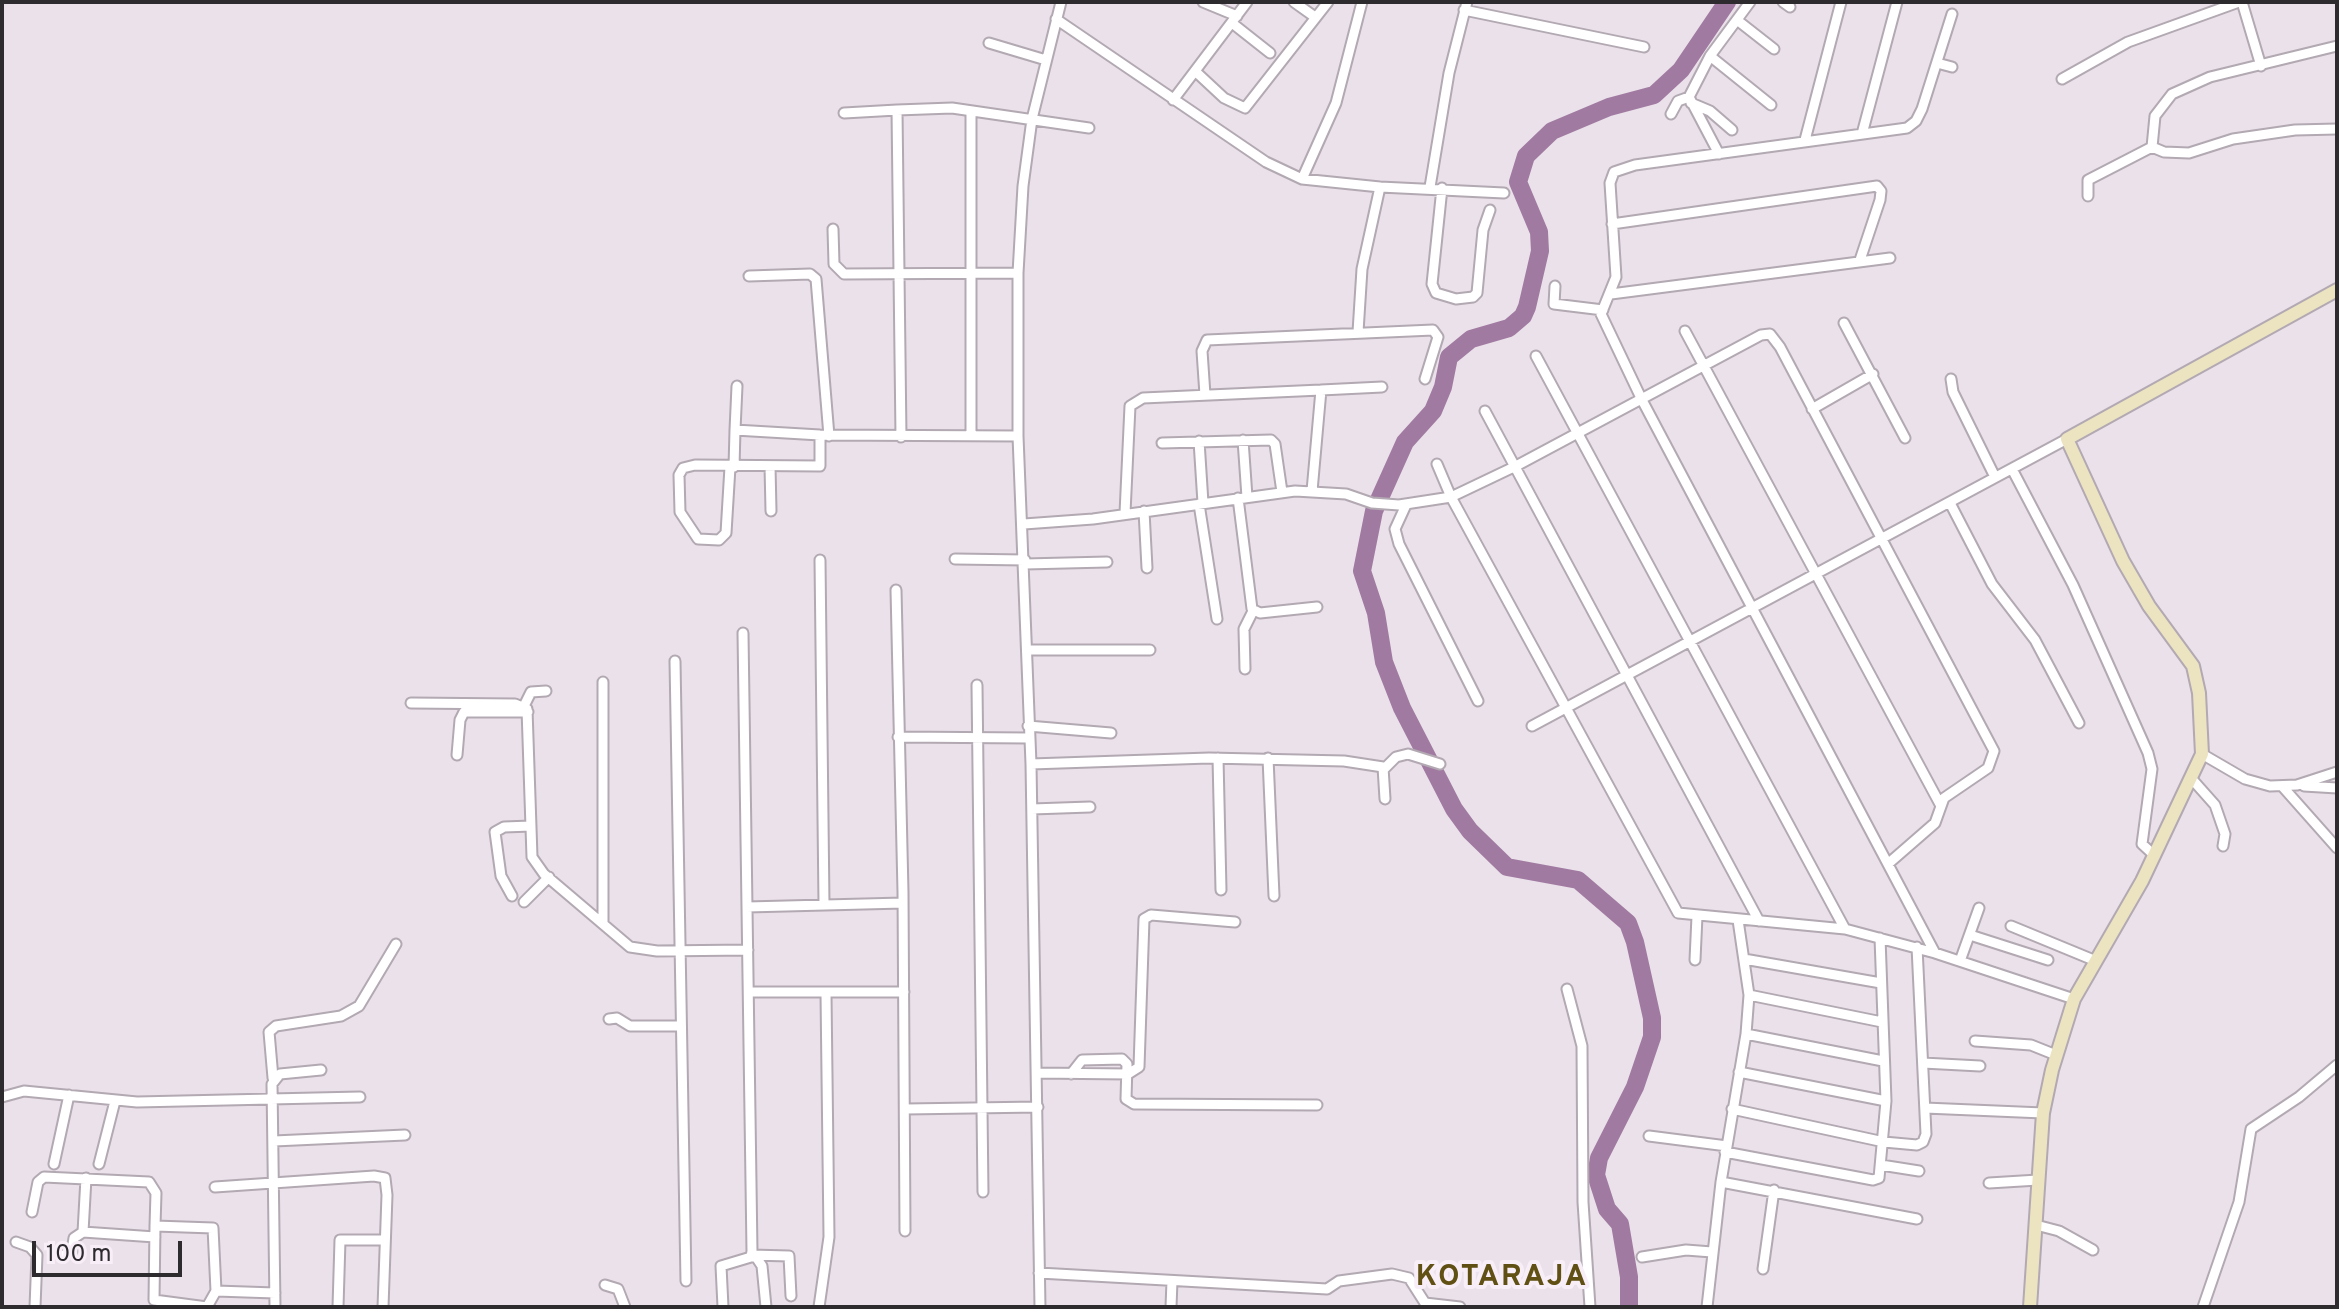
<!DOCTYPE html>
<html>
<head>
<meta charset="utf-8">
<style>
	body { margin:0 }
	#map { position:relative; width:2339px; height:1309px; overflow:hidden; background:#eae1ea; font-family:Overpass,sans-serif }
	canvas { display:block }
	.frame { position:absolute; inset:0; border:4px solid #2e2b2e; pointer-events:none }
	.scale { position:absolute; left:32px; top:1241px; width:150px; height:36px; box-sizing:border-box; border:4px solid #2e2b2e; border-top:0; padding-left:10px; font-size:24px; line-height:28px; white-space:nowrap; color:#2e2b2e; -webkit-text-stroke:6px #f8eef8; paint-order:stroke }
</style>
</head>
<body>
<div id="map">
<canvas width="2339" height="1309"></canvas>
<div class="frame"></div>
<div class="scale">100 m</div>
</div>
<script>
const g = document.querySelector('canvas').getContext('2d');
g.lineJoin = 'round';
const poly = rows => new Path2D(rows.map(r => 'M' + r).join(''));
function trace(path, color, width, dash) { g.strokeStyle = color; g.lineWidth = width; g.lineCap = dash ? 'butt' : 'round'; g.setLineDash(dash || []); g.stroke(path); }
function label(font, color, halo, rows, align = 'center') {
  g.font = font + ' Overpass,sans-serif'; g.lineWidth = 8; g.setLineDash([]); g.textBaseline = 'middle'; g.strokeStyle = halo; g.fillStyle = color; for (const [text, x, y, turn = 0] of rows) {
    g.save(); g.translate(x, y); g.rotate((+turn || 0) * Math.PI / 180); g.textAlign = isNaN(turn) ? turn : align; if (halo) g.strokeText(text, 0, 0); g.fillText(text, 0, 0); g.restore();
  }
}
trace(poly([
	[1629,1307,1629,1277,1620,1224,1607,1209,1596,1175,1599,1158,1635,1087,1652,1037,1652,1018,1635,942,1628,923,1578,880,1507,867,1470,831,1454,809,1402,708,1384,662,1376,613,1362,571,1374,511,1405,442,1433,411,1443,387,1449,357,1471,339,1509,328,1523,316,1527,307,1540,251,1539,232,1518,182,1526,156,1552,131,1609,107,1654,95,1681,70,1727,2]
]), '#a17aa1', 18);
const street = poly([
	[1203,2,1237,16],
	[1294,2,1315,17],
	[1783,2,1790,7],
	[2242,2,2261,66],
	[1464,10,1644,47],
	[1056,19,1266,162,1302,179,1380,187,1504,193],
	[1737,20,1774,49],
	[1232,23,1270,53],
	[989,43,1046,60],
	[2337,46,2210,77,2172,94,2155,116,2152,147,2164,152,2189,153,2233,139,2295,130,2337,129],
	[1710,56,1771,105],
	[1937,63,1952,67],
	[1195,71,1224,98,1245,108,1328,2],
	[2062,79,2128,42,2239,2],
	[1173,100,1247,2],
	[1691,103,1710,111,1732,130],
	[844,113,897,110],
	[1671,114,1678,101,1689,97],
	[1862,134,1897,2],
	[1805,140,1841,2],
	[1719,154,1689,97,1710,56,1750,2],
	[1302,179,1336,103,1362,2],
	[1430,187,1449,73,1467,2],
	[1442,188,1432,284,1436,293,1456,299,1473,297,1477,293,1483,230,1490,210],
	[2088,196,2088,180,2152,147],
	[1612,224,1877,186,1881,191,1880,200,1860,260],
	[833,229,834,264,844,274,1018,273],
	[749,276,810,274,816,279,829,436],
	[1555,286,1554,304,1603,310],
	[1611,294,1890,258],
	[1844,323,1905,438],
	[1685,331,1941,806],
	[1358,332,1362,269,1380,187],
	[1536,356,1845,929],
	[1951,379,1953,392,1995,477],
	[1321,390,1382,387],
	[1205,395,1202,351,1207,340,1433,330,1438,337,1425,379],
	[1812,409,1873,374],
	[1485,411,1759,921],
	[735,430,737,386],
	[971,436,971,111],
	[901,437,897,110,952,108,1089,128],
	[1243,440,1247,497],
	[1199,441,1203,503],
	[1162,443,1271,440,1275,444,1282,492],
	[1437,464,1451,497,1678,913,1845,929,1935,953,2074,999],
	[770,466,771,511],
	[730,467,726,533,719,540,698,539,680,512,679,475,683,468,695,465,820,466,820,435],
	[734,467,735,430,820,435,1018,436],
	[2012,469,2073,585,2148,753,2152,769,2142,844,2155,856],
	[1238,498,1252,609,1260,613,1317,607],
	[1950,503,1992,584,2035,640,2079,723],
	[1199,504,1217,619],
	[1406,505,1395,529,1399,544,1478,701],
	[1144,511,1147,568],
	[1125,513,1130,406,1143,398,1321,390,1312,491],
	[1024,524,1093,519,1295,491,1346,494,1372,503,1399,505,1451,497,1516,466,1761,335,1770,334,1780,347,1994,751,1988,768,1944,798,1935,823,1889,863],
	[955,559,1025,560],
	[820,560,824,904],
	[1025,564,1107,562],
	[896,590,903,892,905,1231],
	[1027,650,1150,650],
	[675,661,686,1281],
	[1245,669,1244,629,1253,611],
	[603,682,603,922],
	[977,685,983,1192],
	[411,703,515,704,527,709,532,857,544,874,630,947,657,951,748,950],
	[524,706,531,692,546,691],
	[1028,726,1111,733],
	[1532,726,2067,439],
	[898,737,1028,738],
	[2202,754,2245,779,2270,786,2297,785,2337,772],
	[457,755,460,720,464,712,528,712],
	[1218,758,1221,890],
	[1268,758,1274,896],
	[1031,764,1209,758,1344,761,1383,767,1385,799],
	[1384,769,1396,757,1408,754,1440,764],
	[2191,778,2215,805,2225,834,2223,846],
	[2282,786,2337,848],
	[2304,786,2337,788],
	[1032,809,1090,807],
	[512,896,501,876,495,832,504,827,531,826],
	[524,902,549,877],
	[747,907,903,903],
	[2011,926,2096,961],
	[1970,935,2048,960],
	[1935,953,1642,400,1601,314,1616,277,1610,183,1614,172,1635,165,1907,128,1916,121,1922,109,1952,14],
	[1744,959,1881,983],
	[1695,960,1697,916],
	[1960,961,1979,908],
	[1567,989,1582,1046,1583,1202,1590,1307],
	[750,992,904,992],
	[1749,995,1882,1022],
	[609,1019,617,1018,630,1026,681,1026],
	[1746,1034,1883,1061],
	[1975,1041,2031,1045,2056,1055],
	[1923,1063,1980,1066],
	[1739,1072,1886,1101],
	[1037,1073,1128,1074,1139,1067,1144,919,1151,915,1235,922],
	[1071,1074,1082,1060,1122,1059,1127,1064,1126,1099,1134,1104,1317,1105],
	[273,1078,269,1032,276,1026,341,1016,359,1006,396,944],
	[2,1097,24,1091,137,1102,360,1097],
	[1925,1108,2043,1113],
	[906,1109,1038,1107],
	[1732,1109,1884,1142,1917,1145,1923,1142,1926,1134,1917,947],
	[1649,1136,1727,1146],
	[274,1141,405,1135],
	[1725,1152,1873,1180,1879,1178,1886,1101,1880,938],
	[54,1164,69,1095],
	[99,1164,115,1101],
	[1881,1165,1919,1171],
	[86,1178,83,1232,155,1237],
	[1721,1182,1917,1219],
	[1989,1183,2038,1180],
	[215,1187,374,1176,385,1178,387,1195,383,1307],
	[32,1212,38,1182,44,1177,149,1182,156,1193,155,1226],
	[2036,1225,2059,1231,2093,1250],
	[16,1242,30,1247,37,1255,35,1307],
	[64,1255,72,1251,74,1238,83,1232],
	[751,1255,789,1256,791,1296],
	[751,1257,756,1257,762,1266,766,1307],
	[1642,1257,1686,1250,1712,1252],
	[1763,1269,1774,1190],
	[1039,1273,1327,1289,1339,1281,1392,1274,1409,1278,1425,1303,1460,1307],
	[605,1285,618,1289,625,1307],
	[216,1291,207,1307,154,1300,155,1226,213,1228,216,1291,275,1293],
	[275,1307,272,1084,280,1074,321,1070],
	[338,1307,340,1240,383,1240],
	[723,1307,721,1266,751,1257,752,1251,743,633],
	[819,1307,829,1237,826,994],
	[1040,1307,1031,764,1018,436,1018,273,1023,186,1032,119,1061,2],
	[1171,1307,1172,1281],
	[1707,1307,1721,1182,1746,1034,1749,995,1738,920],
	[2203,1307,2239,1202,2251,1129,2299,1097,2337,1065]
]);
const secondary = poly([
	[2030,1307,2043,1113,2052,1070,2074,999,2142,881,2202,754,2199,693,2193,666,2149,606,2123,561,2067,439,2337,290]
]);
trace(street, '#b2a9b2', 13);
trace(secondary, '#b2a9b2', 16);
trace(street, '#fff', 9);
trace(secondary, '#ece3c1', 12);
g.letterSpacing = '2px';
label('bold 30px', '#605013', '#f8eef8', [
	["KOTARAJA",1502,1279]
]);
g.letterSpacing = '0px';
</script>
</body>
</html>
